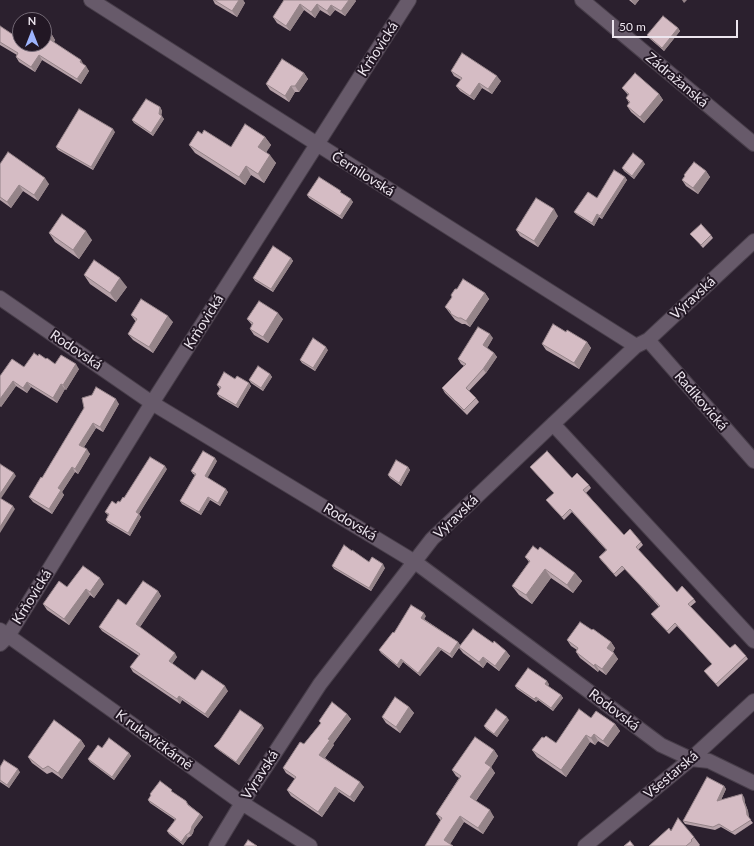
<!DOCTYPE html>
<html>
<head>
<meta charset="utf-8">
<style>
	body { margin:0 }
	#map { position:relative; width:754px; height:846px; overflow:hidden; background:#2b202e; font-family:Lato,sans-serif }
	canvas { display:block }
	.north { position:absolute; left:12px; top:12px; width:40px; height:40px; box-sizing:border-box; background:#221724; border:1px solid #736975; border-radius:50%; rotate:0deg; font-size:11px; font-weight:700; line-height:16px; text-align:center; color:#ece5ee }
	.north::after { content:''; display:block; margin:auto; width:14px; height:18px; background:#9eb4fd; clip-path:polygon(50% 0,100% 100%,50% 72%,0 100%) }
	.scale { position:absolute; left:612px; top:20px; width:126px; height:18px; box-sizing:border-box; border:2px solid #ece5ee; border-top:0; padding-left:5px; font-size:12px; line-height:14px; white-space:nowrap; color:#ece5ee; -webkit-text-stroke:3px #221724; paint-order:stroke }
</style>
</head>
<body>
<div id="map">
<canvas width="754" height="846"></canvas>
<div class="north">N</div>
<div class="scale">50 m</div>
</div>
<script>
const g = document.querySelector('canvas').getContext('2d');
g.lineJoin = 'round';
const poly = rows => new Path2D(rows.map(r => 'M' + r).join(''));
function trace(path, color, width, dash) { g.strokeStyle = color; g.lineWidth = width; g.lineCap = dash ? 'butt' : 'round'; g.setLineDash(dash || []); g.stroke(path); }
function fill(path, color) { g.fillStyle = color; g.fill(path, 'evenodd'); }
function label(font, color, halo, rows, align = 'center') {
  g.font = font + ' Lato,sans-serif'; g.lineWidth = 4; g.setLineDash([]); g.textBaseline = 'middle'; g.strokeStyle = halo; g.fillStyle = color; for (const [text, x, y, turn = 0] of rows) {
    g.save(); g.translate(x, y); g.rotate((+turn || 0) * Math.PI / 180); g.textAlign = isNaN(turn) ? turn : align; if (halo) g.strokeText(text, 0, 0); g.fillText(text, 0, 0); g.restore();
  }
}
const street = poly([
	[91,0,317,144,636,346],
	[582,0,754,144],
	[0,298,152,403,415,562,661,745,691,759,709,761,754,783],
	[648,340,754,461],
	[553,424,754,641],
	[0,630,242,803,310,846],
	[0,644,8,636,152,403,409,0],
	[216,846,242,803,320,684,432,539,553,424,636,346,648,340,754,241],
	[585,846,691,759,754,701]
]);
trace(street, '#483e4a', 16);
trace(street, '#675a6a', 14);
fill(poly([
	[213,0,243,0,245,3,237,17,215,4],
	[284,0,355,0,356,1,345,16,335,10,330,16,320,10,315,18,304,10,290,31,277,23,273,17],
	[629,0,639,0,635,5],
	[0,26,20,44,52,35,55,40,54,42,84,65,89,71,81,84,42,60,35,72,19,62,16,57,17,55,0,45],
	[678,28,680,31,664,51,649,38,647,35],
	[451,71,501,81,492,94,482,88,474,100,460,91,456,86,461,80,454,76],
	[304,73,308,79,299,92,295,92,289,102,270,90,266,84],
	[622,88,659,94,663,100,644,123,631,112,627,106,629,103,626,98,628,95],
	[160,107,162,111,161,116,164,119,153,136,134,123,132,120],
	[115,132,93,170,58,150,56,147],
	[202,134,231,147,265,137,271,145,266,152,276,163,264,183,251,175,245,185,195,153,189,145],
	[0,164,49,184,38,201,23,191,11,208,0,200],
	[645,164,634,179,624,171,622,168],
	[706,171,710,177,698,194,686,186,682,180,685,176,684,175],
	[625,177,627,180,602,219,599,217,594,226,577,215,574,212,597,198],
	[343,194,353,202,342,219,309,198,307,195],
	[558,216,538,247,520,236,516,230],
	[49,233,92,240,79,259,55,242],
	[690,234,711,235,713,238,703,248],
	[291,258,293,261,273,292,255,281,253,278],
	[84,275,127,287,116,302,90,284],
	[485,293,489,299,470,327,465,324,462,324,455,320,445,307],
	[131,315,173,322,153,353,133,340,128,334,136,322],
	[247,319,283,319,268,343,254,335,250,329,252,325],
	[566,332,587,342,591,348,579,369,546,350,542,344],
	[493,338,487,348,494,353,497,357,486,373,469,391,476,398,479,402,467,415,445,393,442,388,464,366,461,364,458,359],
	[328,350,315,371,302,363,300,360],
	[38,356,55,364,79,369,66,390,65,389,57,403,31,387,27,393,16,386,1,407,0,406,0,376,24,367],
	[270,374,272,377,263,391,251,383,249,380],
	[235,379,249,383,251,386,238,408,219,397,217,394,220,389,217,385],
	[92,395,119,404,103,432,96,428,84,447,90,454,78,474,75,472,62,492,64,495,52,514,33,502,29,497,42,478],
	[217,461,207,478,228,492,220,506,210,500,201,515,182,504,180,501,195,475,193,474,191,471],
	[408,467,410,470,401,486,390,478,388,475],
	[530,467,572,478,589,485,591,488,586,493,624,535,641,542,643,545,638,550,677,592,694,599,696,602,690,607,730,648,746,656,748,659,718,687,704,671,712,664,677,626,669,634,653,617,651,614,659,607,625,569,616,577,601,560,599,557,606,550,572,512,564,520,546,500,554,493],
	[167,469,139,514,141,517,130,536,108,523,106,520,108,515,105,512,116,504,120,502,124,498],
	[538,550,575,573,582,581,573,593,551,578,532,604,519,595,512,586,529,562,525,557],
	[352,551,369,562,385,568,371,591,334,569,332,566],
	[104,584,94,598,90,595,69,625,47,610,43,604,67,587],
	[158,591,161,596,140,627,177,657,172,664,195,680,228,691,208,718,182,700,180,704,133,672,130,667,139,656,102,631,99,627,126,605],
	[426,616,424,619,458,642,460,645,493,643,506,651,510,656,499,671,487,662,483,668,463,653,459,648,452,658,441,650,420,676,403,662,399,668,381,653,379,650,394,633],
	[592,630,611,642,615,648,613,652,618,659,606,675,599,670,598,672,580,658,576,652,577,650,571,646,567,640],
	[549,684,548,686,561,695,563,698,553,711,538,700,536,702,517,689,515,686],
	[409,707,414,713,400,733,386,723,382,717],
	[347,714,351,719,333,744,334,745,325,758,364,787,354,802,339,792,322,817,291,796,287,790,295,779,286,773,283,768,304,744,321,723,319,721],
	[591,718,615,724,620,731,608,747,598,741,595,745,590,742,566,777,537,757,532,750,544,738,556,743],
	[509,720,497,737,486,729,484,726],
	[264,728,239,765,217,749,214,746],
	[81,740,85,746,62,779,52,772,47,774,32,763,28,757],
	[102,748,129,753,131,756,114,780,90,762,88,759],
	[494,750,498,756,491,767,495,773,476,801,494,817,483,834,464,822,450,844,425,846,441,821,436,814,459,778,456,776,452,770],
	[0,767,20,772,9,788,0,782],
	[724,786,726,789,721,800,744,797,745,803,748,811,749,818,753,823,735,835,721,827,715,830,685,824,683,821],
	[174,793,189,805,200,814,203,817,194,829,193,833,191,836,188,838,183,845,169,834,167,831,175,820,150,803,148,800,151,796,150,794],
	[671,831,694,837,700,845,699,846,649,846]
]), '#b7a2a9');
fill(poly([
	[239,0,243,0,245,3,237,17,232,11],
	[349,0,355,0,356,1,345,16,341,11],
	[631,0,639,0,635,5],
	[682,0,687,0,684,3],
	[300,4,304,10,290,31,286,26],
	[317,4,320,10,315,18,311,12],
	[331,5,335,10,330,16,327,11],
	[678,28,680,31,664,51,662,48],
	[52,35,55,40,53,44,49,39],
	[39,55,42,60,35,72,31,67],
	[81,60,84,65,83,67,80,62],
	[86,66,89,71,81,84,77,79],
	[304,73,308,79,299,92,295,86],
	[497,76,501,81,492,94,488,89],
	[479,83,482,88,474,100,470,96],
	[291,86,295,92,289,102,285,96],
	[659,94,663,100,644,123,640,117],
	[160,107,162,111,161,117,159,114],
	[162,116,164,119,153,136,151,133],
	[113,129,115,132,93,170,91,167],
	[265,137,271,145,264,156,258,147],
	[270,155,276,163,264,183,258,174],
	[643,161,645,164,634,179,632,176],
	[246,166,251,175,245,185,239,177],
	[706,171,710,177,698,194,693,188],
	[625,177,627,180,602,219,600,216],
	[45,178,49,184,38,201,34,195],
	[19,185,23,191,11,208,7,202],
	[351,199,353,202,342,219,340,216],
	[554,209,558,216,538,247,534,241],
	[597,214,599,217,594,226,592,223],
	[86,231,92,240,79,259,73,250],
	[291,258,293,261,273,292,271,289],
	[120,278,127,287,116,302,110,293],
	[485,293,489,299,470,327,466,321],
	[278,313,283,319,268,343,263,337],
	[168,316,173,322,153,353,149,347],
	[490,334,493,338,486,350,483,345],
	[587,342,591,348,579,369,574,363],
	[326,347,328,350,315,371,313,368],
	[494,353,497,357,486,373,483,369],
	[76,364,79,369,66,390,63,385],
	[270,374,272,377,263,391,261,388],
	[13,381,16,386,1,407,0,405,0,399],
	[27,382,31,387,27,393,23,388],
	[249,383,251,386,238,408,236,405],
	[61,384,65,389,57,403,53,398],
	[116,399,119,404,103,432,100,427],
	[93,423,96,428,82,450,79,445],
	[87,449,90,454,78,474,75,469],
	[215,458,217,461,207,479,205,476],
	[165,466,167,469,138,515,136,512],
	[72,467,75,472,62,492,64,495,52,514,49,509,58,488],
	[408,467,410,470,401,486,399,483],
	[14,473,16,476,0,500,0,494],
	[226,489,228,492,220,506,218,503],
	[208,497,210,500,201,515,199,512],
	[13,506,15,509,0,533,0,527],
	[139,514,141,517,130,536,128,533],
	[383,564,385,568,371,591,369,588],
	[545,569,551,578,532,604,526,595],
	[575,573,582,581,573,593,567,585],
	[100,578,104,584,94,598,90,592],
	[86,589,90,595,69,625,64,619],
	[158,591,161,596,139,628,136,624],
	[424,613,426,616,423,621,421,618],
	[458,642,460,645,452,658,450,654],
	[611,642,615,648,611,654,607,648],
	[438,647,441,650,420,676,418,673],
	[506,651,510,656,499,671,495,666],
	[175,653,177,657,171,665,169,661],
	[614,653,618,659,606,675,602,669],
	[483,657,487,662,483,668,479,662],
	[401,659,403,662,399,668,397,665],
	[595,664,599,670,598,672,594,666],
	[547,681,549,684,548,687,545,684],
	[225,686,228,691,208,718,205,714],
	[561,695,563,698,553,711,551,708],
	[179,696,182,700,180,704,177,699],
	[536,697,538,700,536,702,534,699],
	[409,707,414,713,400,733,396,727],
	[347,714,351,719,333,744,334,745,323,760,319,755,328,739],
	[507,717,509,720,497,737,494,734],
	[615,724,620,731,608,747,603,741],
	[262,725,264,728,239,765,236,762],
	[594,734,598,741,595,745,591,738],
	[586,735,590,742,566,777,561,770],
	[81,740,85,746,62,779,58,773],
	[494,750,498,756,490,769,485,763],
	[129,753,131,756,114,780,112,777],
	[491,767,495,773,474,803,470,797],
	[18,769,20,772,9,788,7,785],
	[360,782,364,787,354,802,350,797],
	[724,786,726,789,719,804,717,801],
	[335,787,339,792,322,817,318,812],
	[742,794,744,797,745,803,748,811,749,818,747,815,743,800],
	[490,810,494,817,483,834,478,828],
	[200,814,203,817,194,829,193,833,191,836,189,833,192,826],
	[460,816,464,822,449,846,444,840],
	[186,835,188,838,183,845,181,842]
]), '#958489');
const building = poly([
	[214,0,239,0,232,11,214,0],
	[284,0,349,0,341,11,331,5,327,11,317,4,311,12,300,4,286,26,273,17,284,0],
	[663,16,678,28,662,48,647,35,663,16],
	[0,26,15,36,18,32,20,33,20,44,44,44,44,30,52,35,49,39,81,60,80,62,86,66,77,79,39,55,31,67,16,57,18,53,0,42,0,26],
	[462,53,497,76,488,89,479,83,470,96,456,86,462,78,451,71,462,53],
	[282,59,304,73,295,86,291,86,285,96,266,84,282,59],
	[635,73,659,94,640,117,627,106,630,102,626,98,629,94,622,88,635,73],
	[146,99,160,107,159,114,162,116,151,133,132,120,146,99],
	[79,109,113,129,91,167,56,147,79,109],
	[245,124,265,137,258,147,270,155,258,174,246,166,239,177,189,145,198,131,202,134,204,130,231,147,245,124],
	[8,152,45,178,34,195,19,185,7,202,0,197,0,164,8,152],
	[633,153,643,161,632,176,622,168,633,153],
	[694,162,706,171,693,188,682,180,685,176,684,175,694,162],
	[614,170,625,177,600,216,597,214,592,223,574,212,588,192,597,198,614,170],
	[319,177,341,191,340,192,351,199,340,216,307,195,319,177],
	[536,198,554,209,534,241,516,230,536,198],
	[62,214,86,231,73,250,49,233,62,214],
	[701,224,711,235,701,245,690,234,701,224],
	[273,246,291,258,271,289,253,278,273,246],
	[94,260,120,278,110,293,84,275,94,260],
	[463,279,485,293,466,321,461,318,458,318,451,314,450,311,445,307,452,297,451,295,455,289,457,289,463,279],
	[141,299,168,316,149,347,128,334,137,319,131,315,141,299],
	[259,301,278,313,263,337,250,329,253,323,247,319,259,301],
	[553,324,566,332,567,330,587,342,574,363,542,344,553,324],
	[478,327,490,334,483,345,494,353,483,369,466,388,476,398,464,410,442,388,466,364,458,359,478,327],
	[313,338,326,347,313,368,300,360,313,338],
	[34,353,38,356,39,354,46,359,47,358,55,364,61,355,76,364,63,385,61,384,53,398,27,382,23,388,13,381,0,399,0,376,12,359,24,367,34,353],
	[258,366,270,374,261,388,249,380,258,366],
	[224,372,235,379,237,376,249,383,236,405,217,394,221,387,217,385,224,372],
	[96,387,116,399,100,427,93,423,79,445,87,449,75,469,72,467,58,488,61,490,49,509,29,497,41,477,42,478,84,408,82,398,92,395,96,387],
	[203,451,215,458,205,476,226,489,218,503,208,497,199,512,180,501,196,474,191,471,203,451],
	[547,451,572,478,577,473,589,485,583,490,624,535,630,529,641,542,636,547,677,592,682,586,694,599,688,604,730,648,735,644,746,656,716,684,704,671,712,664,675,623,667,631,651,614,660,606,622,566,614,574,599,557,607,550,570,509,562,517,546,500,554,493,530,467,547,451],
	[150,457,165,466,136,512,139,514,128,533,106,520,109,514,105,512,112,501,116,504,118,501,120,502,123,497,124,498,150,457],
	[396,460,408,467,399,483,388,475,396,460],
	[0,464,14,473,0,494,0,464],
	[0,498,13,506,0,527,0,498],
	[344,545,352,551,352,550,369,562,372,557,383,564,369,588,332,566,344,545],
	[533,546,538,550,540,547,575,573,567,585,545,569,526,595,512,586,530,561,525,557,533,546],
	[83,566,100,578,90,592,86,589,64,619,43,604,59,581,67,587,83,566],
	[143,581,158,591,136,624,175,653,169,661,195,680,202,670,225,686,205,714,179,696,177,699,130,667,140,654,99,627,118,599,126,605,143,581],
	[411,605,424,613,421,618,458,642,450,654,438,647,418,673,401,659,397,665,379,650,393,632,394,633,411,605],
	[580,622,592,630,593,629,611,642,607,648,614,653,602,669,595,664,594,666,576,652,578,648,567,640,580,622],
	[473,629,493,643,494,641,506,651,495,666,483,657,479,662,459,647,473,629],
	[528,668,547,681,545,684,561,695,551,708,536,697,534,699,515,686,528,668],
	[395,697,409,707,396,727,382,717,395,697],
	[332,702,347,714,328,739,330,740,319,755,360,782,350,797,335,787,318,812,287,790,296,777,283,768,300,742,304,744,321,723,319,721,332,702],
	[496,709,507,717,494,734,484,726,496,709],
	[579,709,591,718,596,711,615,724,603,741,594,734,591,738,586,735,561,770,532,750,542,737,544,738,546,736,556,743,579,709],
	[240,710,262,725,236,762,214,746,219,741,240,710],
	[54,720,81,740,58,773,48,766,43,769,28,757,54,720],
	[475,737,494,750,485,763,491,767,470,797,490,810,478,828,460,816,444,840,453,846,425,846,442,818,436,814,461,776,452,770,475,737],
	[109,738,129,753,112,777,88,759,98,745,102,748,109,738],
	[4,760,18,769,7,785,0,780,0,767,4,760],
	[707,777,724,786,717,801,742,794,743,800,746,808,747,815,751,820,732,832,719,824,713,827,683,821,707,777],
	[160,781,172,790,171,791,186,801,188,805,200,814,192,826,191,830,189,833,186,835,181,842,167,831,176,819,148,800,151,795,150,794,160,781],
	[678,818,694,837,691,840,692,841,686,846,649,846,669,828,671,831,678,818],
	[248,840,257,846,244,846,248,840],
	[630,841,634,846,624,846,630,841]
]);
fill(building, '#d5bcc4');
trace(building, '#958489', 1);
label('14px', '#ece5ee', '#221724', [
	["Krňovická",378,49,-57],
	["Zádražanská",677,80,40],
	["Černilovská",363,174,32],
	["Výravská",693,298,-43],
	["Krňovická",204,322,-58],
	["Rodovská",76,350,34],
	["Radíkovická",701,401,49],
	["Výravská",456,517,-44],
	["Rodovská",350,522,31],
	["Krňovická",32,597,-58],
	["Rodovská",614,710,37],
	["K rukavičkárně",154,740,36],
	["Výravská",260,775,-57],
	["Všestarská",671,775,-40]
]);
</script>
</body>
</html>
